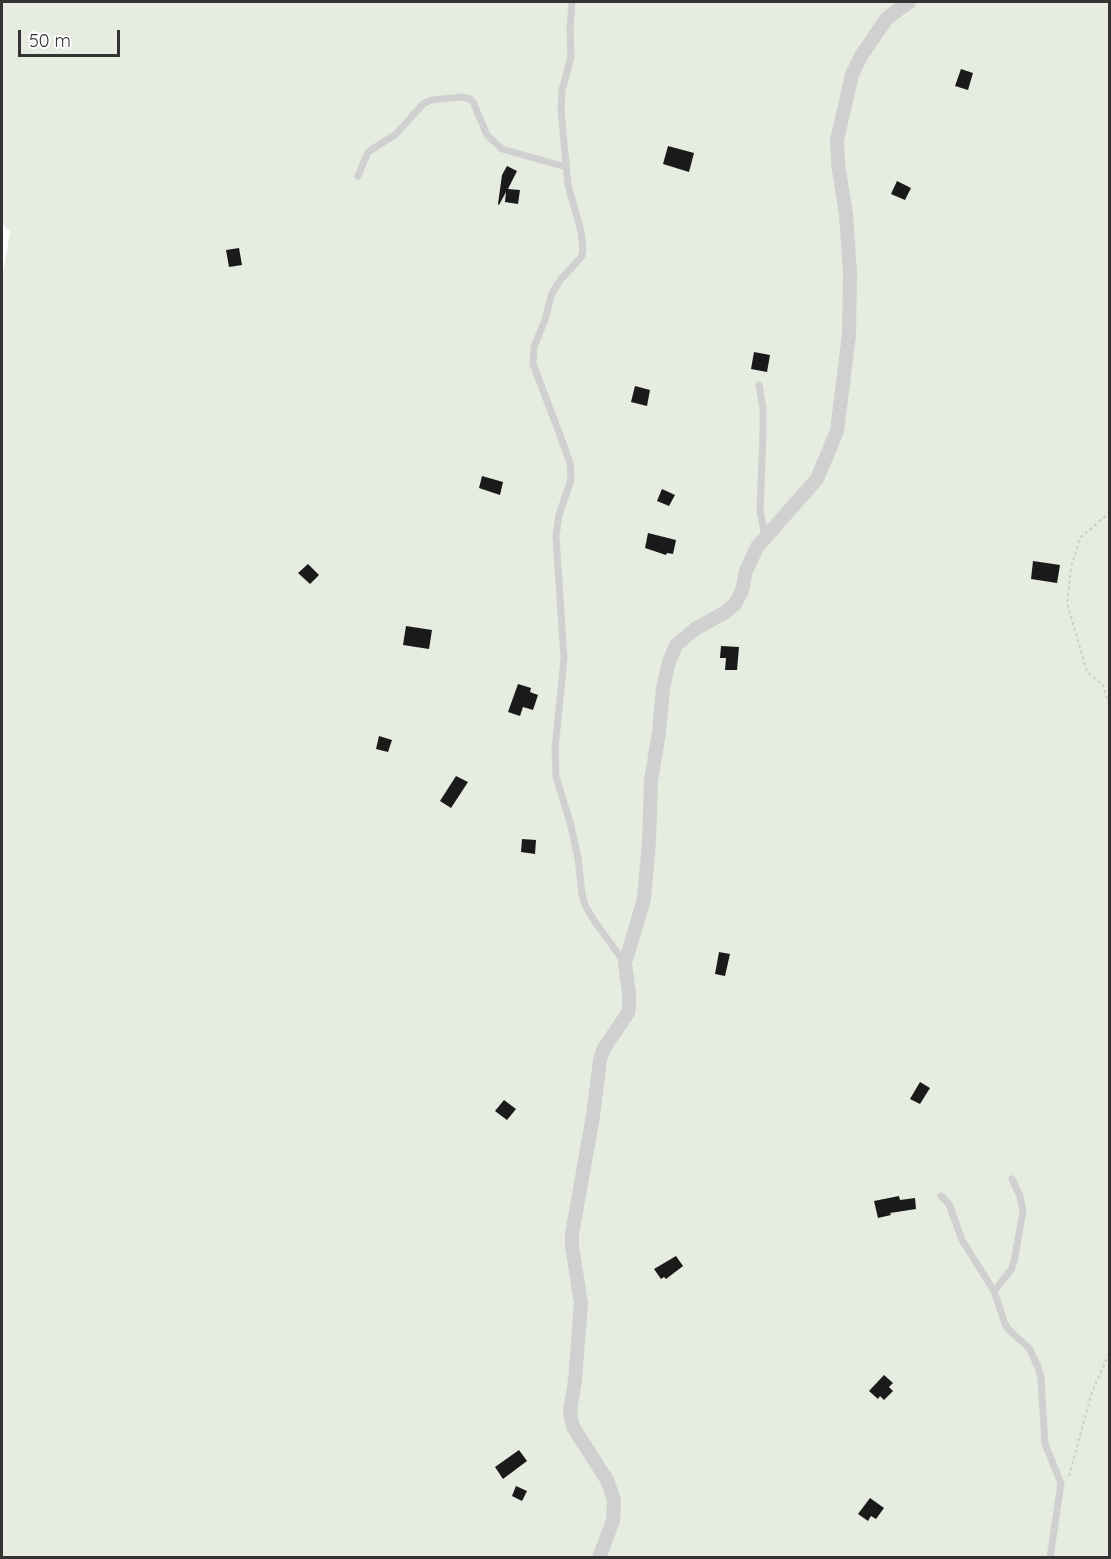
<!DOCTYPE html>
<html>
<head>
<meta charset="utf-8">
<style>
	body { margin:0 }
	#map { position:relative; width:1111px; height:1559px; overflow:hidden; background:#fff; font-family:Quicksand,sans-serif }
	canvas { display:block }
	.frame { position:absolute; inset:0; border:3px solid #333; pointer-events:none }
	.scale { position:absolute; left:18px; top:30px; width:102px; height:27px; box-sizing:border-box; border:3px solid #333; border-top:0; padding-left:8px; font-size:18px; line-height:21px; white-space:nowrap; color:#333; -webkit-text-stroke:4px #fff; paint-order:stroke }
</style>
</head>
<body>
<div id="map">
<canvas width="1111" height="1559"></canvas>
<div class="frame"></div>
<div class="scale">50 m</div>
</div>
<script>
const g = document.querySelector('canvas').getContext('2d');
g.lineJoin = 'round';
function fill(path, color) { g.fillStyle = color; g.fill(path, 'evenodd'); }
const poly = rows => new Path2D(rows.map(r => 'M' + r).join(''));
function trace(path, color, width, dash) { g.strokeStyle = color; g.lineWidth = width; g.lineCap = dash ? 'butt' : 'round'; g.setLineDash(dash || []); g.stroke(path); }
fill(poly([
	[2,2,1109,2,1109,1557,2,1557,2,280,10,232,2,223]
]), '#e6ecdf');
fill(poly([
	[961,69,973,73,968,90,955,86],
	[668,146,694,153,689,172,663,164],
	[507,166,517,171,508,189,520,190,518,204,505,202,506,192,499,205,498,204,502,175],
	[897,181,911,188,905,200,891,194],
	[239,248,242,265,229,267,226,250],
	[754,352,770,355,767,372,751,369],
	[635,386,650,390,647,406,631,402],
	[482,476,503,482,500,495,479,488],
	[662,489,675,495,669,506,657,501],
	[648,533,676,540,673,554,667,553,666,555,645,548],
	[1033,561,1060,565,1057,583,1031,579],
	[308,564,319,575,310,584,298,573],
	[406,626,432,630,429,649,403,645],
	[721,646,739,647,737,670,725,670,726,658,720,658],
	[518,684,531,688,530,692,538,695,533,710,523,707,520,716,508,712],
	[379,736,392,740,388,752,376,749],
	[456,776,468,782,451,808,440,801],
	[522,839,536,840,535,854,521,852],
	[719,952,730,954,725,976,715,974],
	[920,1082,930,1088,920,1104,910,1099],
	[504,1100,516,1109,507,1120,495,1111],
	[899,1196,900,1200,915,1198,916,1209,890,1213,891,1215,878,1218,874,1201],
	[676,1256,683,1266,666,1279,664,1277,661,1279,654,1269],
	[884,1375,893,1383,889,1387,893,1391,884,1400,880,1396,878,1399,869,1391],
	[519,1450,527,1461,503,1479,495,1467],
	[516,1486,527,1491,522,1501,512,1496],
	[870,1498,884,1508,876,1519,871,1516,868,1521,858,1514]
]), '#1a1a1a');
trace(poly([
	[1110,512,1080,538,1071,568,1067,603,1087,672,1103,685,1110,708],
	[1069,1476,1092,1392,1110,1351]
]), '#cdcdcd', 2, [3, 3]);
trace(poly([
	[572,2,570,29,571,57,562,90,561,111,568,185,581,231,583,249,582,256,577,262,561,279,552,293,545,320,534,347,533,364,560,435,570,463,571,474,570,483,559,515,556,536,564,659,555,749,556,777,570,822,578,858,582,894,585,905,595,922,625,963],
	[358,176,368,152,396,134,424,103,432,100,462,97,470,99,473,102,487,135,502,149,566,167],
	[759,385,763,409,763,435,760,511,765,536],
	[941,1196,949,1204,962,1240,994,1291,1005,1324,1009,1330,1029,1348,1038,1367,1041,1378,1045,1444,1061,1483,1050,1558],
	[994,1291,1011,1270,1014,1262,1023,1211,1020,1196,1012,1179]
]), '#d0d0d0', 7);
trace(poly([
	[599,1558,613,1521,614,1500,607,1480,573,1427,570,1412,575,1380,581,1303,572,1246,572,1234,593,1116,600,1060,604,1048,628,1013,629,1006,629,993,625,963,644,899,649,841,651,781,659,732,663,688,669,662,676,645,695,629,724,613,735,604,742,591,746,571,757,547,817,479,837,431,849,335,850,273,846,214,838,164,837,140,852,75,861,56,887,18,909,2]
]), '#d0d0d0', 14);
</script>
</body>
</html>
